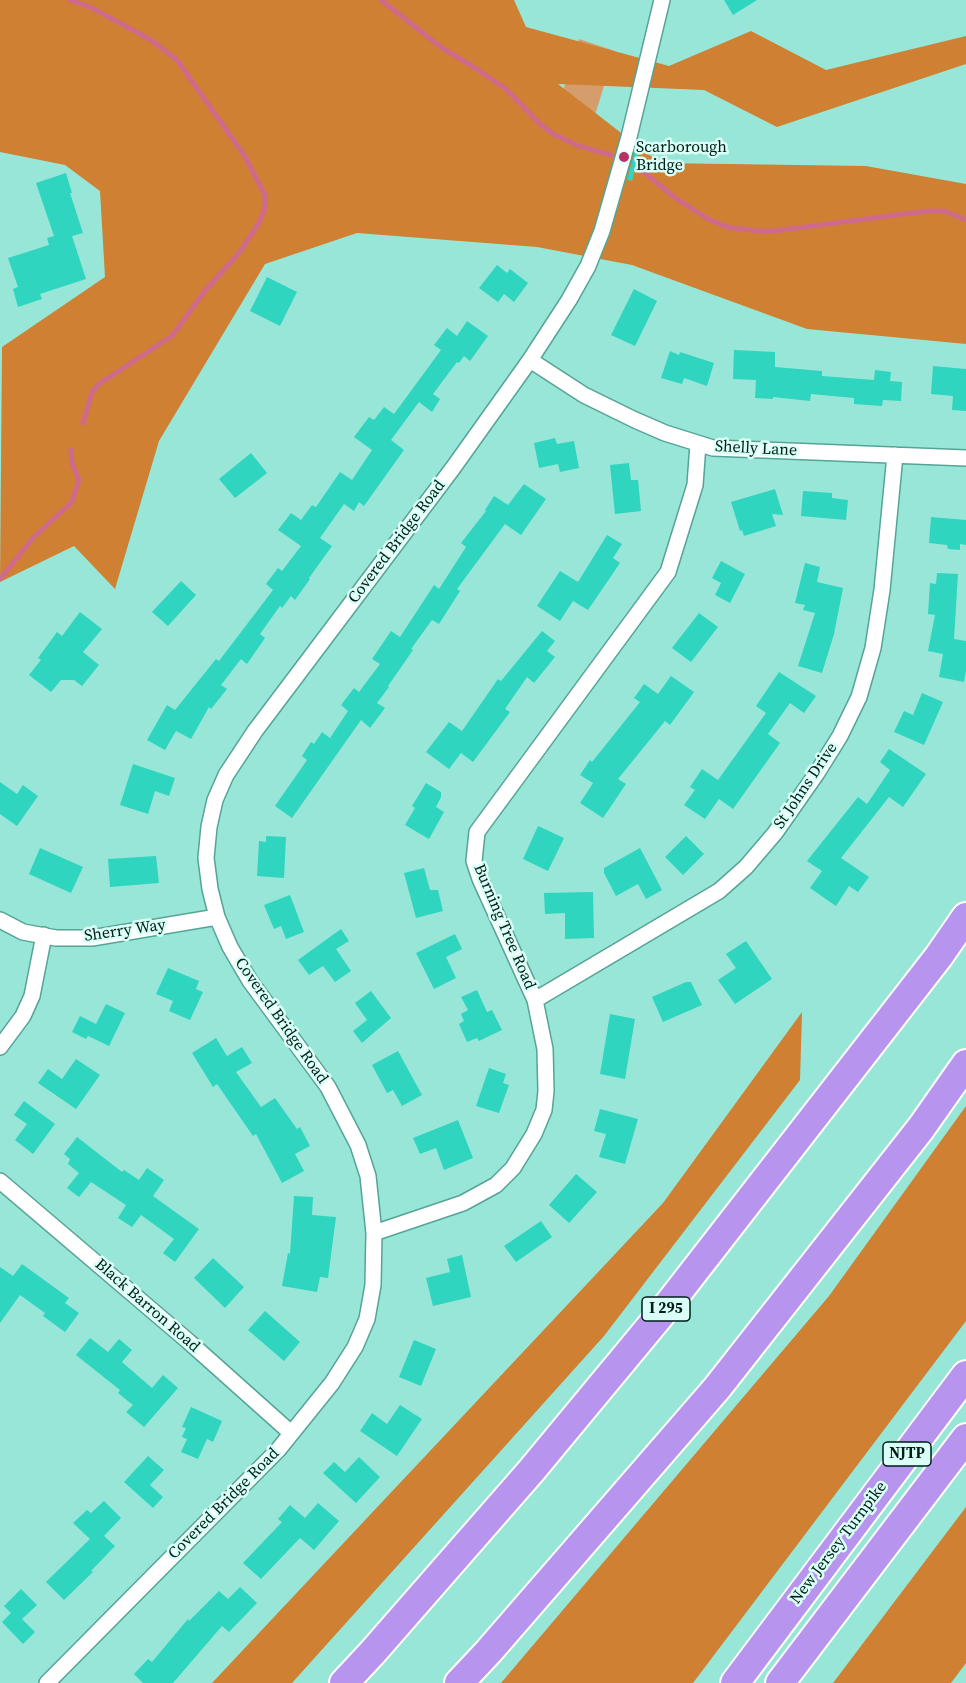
<!DOCTYPE html>
<html>
<head>
<meta charset="utf-8">
<style>
	body { margin:0 }
	canvas { display:block; background:#97e6d8 }
</style>
</head>
<body>
<canvas width="966" height="1683"></canvas>
<script>
const g = document.querySelector('canvas').getContext('2d');
g.lineJoin = 'round';
function fill(path, color) { g.fillStyle = color; g.fill(path, 'evenodd'); }
const poly = rows => new Path2D(rows.map(r => 'M' + r).join(''));
function trace(path, color, width, dash) { g.strokeStyle = color; g.lineWidth = width; g.lineCap = dash ? 'butt' : 'round'; g.setLineDash(dash || []); g.stroke(path); }
function label(font, color, halo, rows, align = 'center') {
  g.font = font + ' "Source Serif 4",serif'; g.lineWidth = 5; g.setLineDash([]); g.textBaseline = 'middle'; g.strokeStyle = halo; g.fillStyle = color; for (const [text, x, y, turn = 0] of rows) {
    g.save(); g.translate(x, y); g.rotate((+turn || 0) * Math.PI / 180); g.textAlign = isNaN(turn) ? turn : align; if (halo) g.strokeText(text, 0, 0); g.fillText(text, 0, 0); g.restore();
  }
}
fill(poly([
	[579,39,615,51,594,118,558,107]
]), '#d69d6c');
fill(poly([
	[0,0,514,0,526,27,669,66,751,31,826,70,966,36,966,64,777,127,704,90,558,84,660,163,866,166,966,184,966,344,807,329,632,265,537,247,357,233,265,264,159,441,115,589,74,546,0,582,2,347,105,277,100,191,65,165,0,152],
	[802,1012,800,1080,604,1336,292,1683,212,1683,663,1203],
	[966,1106,966,1321,693,1683,501,1683,829,1296],
	[966,1507,966,1663,951,1683,833,1683]
]), '#cf8033');
trace(poly([
	[70,0,92,8,151,40,177,60,244,155,265,195,265,208,259,223,239,253,204,292,172,336,99,384,92,392,83,423],
	[381,0,442,48,472,66,506,89,540,124,553,134,579,146,611,155],
	[636,163,641,170,674,197,708,219,727,227,756,231,774,231,927,211,944,211,966,220],
	[0,579,33,538,72,502,79,480,72,463,71,450]
]), '#d06a8a', 5);
fill(poly([
	[724,0,757,0,733,15],
	[638,140,642,141,632,181,627,180],
	[66,173,72,193,70,193,83,233,72,236,86,279,40,294,42,299,18,307,13,289,18,287,8,258,49,245,47,238,54,236,36,183],
	[497,265,507,273,510,269,528,283,514,302,504,294,498,302,479,288],
	[267,277,297,292,280,326,250,311],
	[634,289,657,301,635,346,611,335],
	[467,321,488,336,470,361,464,356,459,363,457,362,433,394,440,399,432,412,419,402,391,440,404,450,364,506,359,502,354,511,344,504,320,538,332,546,309,578,310,579,295,600,291,596,282,608,280,606,260,634,265,638,247,664,241,659,221,685,227,689,211,709,209,707,191,739,176,731,165,750,147,740,167,705,175,710,216,659,219,661,273,590,266,584,278,568,282,571,301,546,278,530,291,513,301,520,312,505,316,507,340,472,352,480,372,450,354,437,369,417,374,420,384,407,394,414,441,350,434,345,447,328,457,336],
	[734,350,775,352,775,367,822,371,822,376,874,380,875,370,891,372,890,381,902,382,901,401,883,400,882,406,854,404,854,398,811,394,810,401,773,397,773,399,755,398,756,380,733,379],
	[670,351,679,355,680,352,714,363,707,386,684,378,682,384,661,378],
	[933,366,966,369,966,411,952,410,953,396,931,394],
	[555,438,557,444,574,441,579,468,560,472,558,464,539,468,534,443],
	[251,453,267,473,235,498,219,479],
	[629,463,631,480,638,480,641,511,615,514,610,465],
	[524,484,546,499,521,535,505,524,457,589,460,591,439,624,432,620,411,649,413,650,388,686,389,687,377,703,385,708,370,728,361,720,292,818,275,806,307,760,302,756,311,742,314,744,322,732,330,738,348,711,341,705,354,688,359,692,380,664,372,659,391,631,400,637,434,585,439,589,466,547,461,543,486,511,485,510,494,496,508,505],
	[775,489,783,515,772,514,776,526,744,536,742,530,740,531,731,502],
	[803,491,832,493,832,498,848,500,846,520,801,516],
	[931,517,966,520,966,545,960,544,960,550,948,549,947,545,929,543],
	[607,535,622,544,613,558,620,563,588,610,573,601,560,621,537,606,560,571,578,582],
	[721,561,745,574,730,603,715,595,721,583,712,578],
	[805,563,820,567,817,582,843,588,834,634,822,673,798,666,815,613,803,610,805,605,795,603],
	[937,573,958,574,954,639,966,641,966,671,964,682,939,677,943,654,928,651,935,615,928,614,930,583,936,584],
	[181,581,196,595,168,626,152,612],
	[80,612,102,629,83,652,99,665,82,686,74,680,61,680,51,692,29,675,41,660,38,658,57,632,62,636],
	[699,613,718,627,691,662,672,648],
	[542,631,555,641,547,651,555,657,534,683,527,677,505,709,510,712,473,762,461,753,449,769,426,752,449,722,462,731,498,679,501,681],
	[779,672,816,696,804,713,790,703,768,734,780,743,733,809,719,799,705,819,684,805,695,790,690,787,702,769,718,780,766,713,756,706],
	[671,676,694,692,670,725,665,721,618,779,626,784,603,818,580,803,593,783,580,775,590,760,592,762,640,702,634,698,644,684,658,694],
	[922,693,943,702,924,745,894,732,904,711,913,715],
	[889,749,926,774,903,807,889,797,841,858,869,877,858,892,849,886,836,906,810,888,822,871,807,861,858,797,867,804,890,770,880,762],
	[133,764,175,778,169,796,155,791,148,814,120,805],
	[0,782,17,794,23,785,38,796,17,826,0,814],
	[426,783,441,792,441,797,436,807,444,812,429,839,405,825,415,808,412,806],
	[538,826,564,838,548,871,523,859],
	[266,836,286,837,284,878,257,876,259,841,266,842],
	[686,836,704,854,683,875,665,857],
	[40,848,83,867,71,893,29,874],
	[640,848,662,890,646,899,638,884,616,896,604,873,604,868],
	[156,856,159,883,110,887,108,859],
	[424,868,430,890,438,890,443,911,416,918,404,873],
	[593,892,594,938,565,939,565,913,545,914,544,893],
	[290,895,304,932,286,939,281,926,274,929,264,905],
	[341,929,349,941,336,949,351,971,335,982,323,966,309,975,298,960],
	[455,934,462,949,446,957,456,978,434,989,416,953],
	[746,941,772,979,735,1004,718,980,736,968,726,954],
	[168,968,199,981,196,989,203,992,190,1020,169,1011,173,1001,156,994],
	[686,982,691,982,702,1005,663,1022,652,997],
	[477,990,487,1012,492,1010,502,1030,479,1041,477,1038,467,1042,459,1024,464,1021,461,1014,468,1010,461,997],
	[371,991,391,1018,362,1043,353,1031,367,1020,355,1003],
	[106,1004,125,1013,109,1046,88,1036,86,1039,72,1032,80,1016,96,1024],
	[610,1014,635,1019,625,1079,600,1074],
	[216,1038,227,1056,242,1047,252,1063,236,1072,261,1107,275,1098,297,1129,300,1127,310,1146,295,1154,304,1171,282,1183,256,1134,253,1136,217,1084,213,1087,192,1053],
	[398,1051,422,1095,402,1106,393,1090,387,1093,372,1065],
	[76,1059,100,1075,76,1109,38,1083,48,1069,62,1079],
	[489,1068,506,1074,503,1083,509,1085,499,1113,476,1106],
	[24,1101,55,1124,33,1154,15,1140,27,1124,14,1115],
	[600,1109,638,1119,625,1164,599,1157,606,1134,594,1131],
	[458,1120,473,1158,444,1170,436,1148,420,1154,413,1138],
	[77,1137,122,1172,124,1170,139,1180,147,1168,164,1180,153,1196,199,1229,175,1262,163,1253,174,1239,141,1215,132,1227,118,1218,126,1205,91,1182,79,1197,67,1188,79,1173,68,1164,70,1159,64,1154],
	[576,1174,597,1192,569,1223,549,1205],
	[294,1196,313,1197,312,1215,336,1217,328,1278,320,1277,317,1292,282,1286,288,1253,290,1254],
	[541,1221,552,1237,516,1262,504,1246],
	[462,1255,471,1297,433,1306,426,1278,450,1272,447,1259],
	[213,1258,244,1287,225,1308,194,1278],
	[22,1264,69,1298,65,1303,79,1313,65,1332,43,1316,45,1313,20,1295,0,1323,0,1267,13,1276],
	[265,1311,300,1342,284,1361,248,1330],
	[90,1338,108,1352,119,1339,132,1350,122,1362,152,1388,163,1375,178,1388,144,1427,126,1412,133,1405,118,1393,120,1390,76,1355],
	[414,1340,436,1349,421,1386,399,1377],
	[400,1405,422,1419,397,1456,360,1431,372,1413,387,1424],
	[191,1407,222,1421,213,1442,207,1439,198,1459,181,1452,187,1439,182,1437,186,1428,182,1427],
	[148,1456,164,1470,150,1485,163,1497,153,1508,124,1482],
	[359,1457,380,1477,356,1503,323,1473,334,1462,345,1472],
	[104,1501,121,1518,104,1536,115,1546,91,1571,93,1572,64,1600,46,1582,90,1539,73,1523,87,1510,91,1513],
	[318,1503,339,1521,314,1550,300,1538,261,1579,243,1563,282,1522,278,1519,290,1505,305,1518],
	[240,1587,257,1603,229,1632,222,1626,173,1683,143,1683,134,1674,148,1659,152,1662,188,1619,189,1621,219,1591,228,1599],
	[21,1589,37,1605,22,1619,35,1632,23,1644,2,1622,11,1613,4,1606]
]), '#30d5bf');
const minor = poly([
	[530,360,584,395,635,420,665,433,713,448,966,458],
	[0,920,23,932,56,938,92,938,217,917],
	[535,1000,719,891,746,867,775,833,817,773,840,736,859,697,873,648,882,590,895,455],
	[0,1047,23,1016,32,996,44,935],
	[0,1181,188,1341,291,1433],
	[374,1233,463,1203,496,1185,513,1168,534,1134,544,1110,546,1091,545,1049,535,1000,480,879,474,861,477,832,668,572,695,485,698,444],
	[47,1683,278,1450,332,1383,355,1347,367,1319,373,1285,374,1233,368,1176,358,1145,328,1087,250,981,230,947,217,917,210,889,206,858,209,827,215,800,226,775,255,731,453,468,530,360,569,300,588,266,602,231,629,137,662,0]
]);
const motorway = poly([
	[344,1683,372,1653,531,1471,661,1314,939,956,966,917],
	[459,1683,489,1651,717,1388,921,1128,966,1064],
	[735,1683,966,1375],
	[780,1683,966,1438]
]);
trace(minor, '#55a496', 18);
trace(motorway, '#fff', 32);
trace(minor, '#fff', 15);
trace(motorway, '#b794ed', 28);
for (const [x, y, r, color] of [
	[624,157,6,"#ba2e66"]
]) { const dot = new Path2D(); dot.arc(x, y, r, 0, 2 * Math.PI); g.fillStyle = color; g.fill(dot); trace(dot, '#d9fff7', 2); }
for (const [x, y, w] of [
	[666,1309,48],
	[907,1454,48]
]) { const box = new Path2D(); box.roundRect(x - w / 2, y - 12, w, 24, 4.5); g.fillStyle = '#d9fff7'; g.fill(box); trace(box, '#001d18', 1.5); }
label('bold 15px', '#001d18', null, [
	["I 295",666,1309],
	["NJTP",907,1454]
]);
label('16px', '#001d18', '#d9fff7', [
	["Scarborough",636,148],
	["Bridge",636,166]
], 'left');
label('16px', '#001d18', '#d9fff7', [
	["Shelly Lane",756,449,3],
	["Covered Bridge Road",397,542,-53],
	["St Johns Drive",806,786,-56],
	["Burning Tree Road",504,927,67],
	["Sherry Way",125,931,-8],
	["Covered Bridge Road",281,1021,55],
	["Black Barron Road",147,1306,41],
	["Covered Bridge Road",224,1504,-45],
	["New Jersey Turnpike",839,1543,-53]
]);
</script>
</body>
</html>
